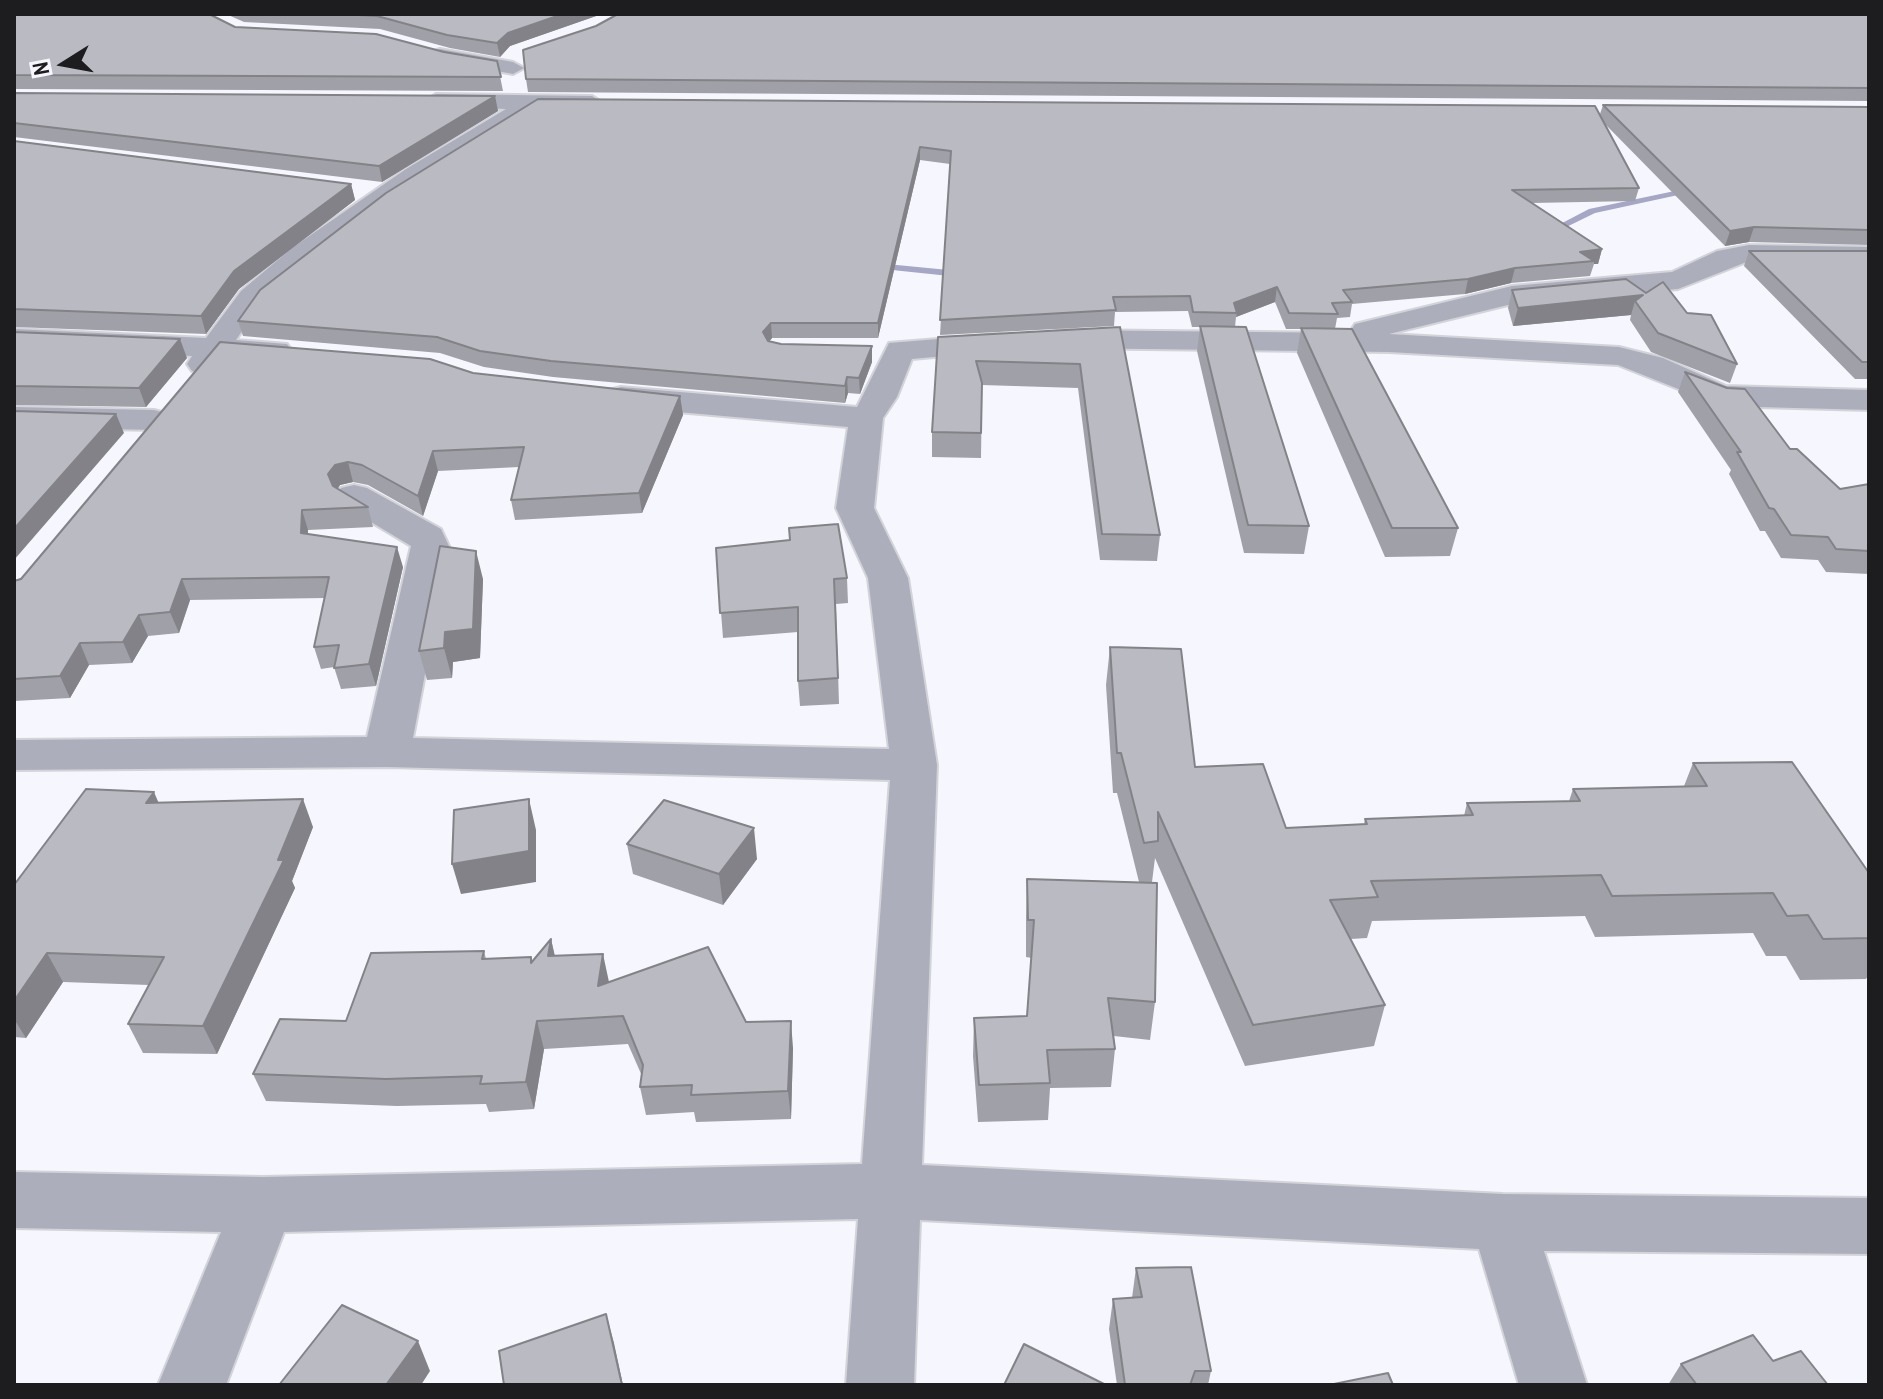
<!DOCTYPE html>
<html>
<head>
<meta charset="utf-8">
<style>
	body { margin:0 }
	#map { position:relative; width:1883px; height:1399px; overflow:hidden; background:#f6f7fe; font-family:"Archivo Narrow",sans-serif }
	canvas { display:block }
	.frame { position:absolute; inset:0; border:16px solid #1d1d20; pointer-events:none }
	.north { position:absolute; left:24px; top:24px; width:80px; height:80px; -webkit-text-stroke:6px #f6f7fe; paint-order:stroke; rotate:259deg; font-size:22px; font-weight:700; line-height:32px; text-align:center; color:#1d1d20 }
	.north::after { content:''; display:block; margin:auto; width:28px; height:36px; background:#1d1d20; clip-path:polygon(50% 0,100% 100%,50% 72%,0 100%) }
</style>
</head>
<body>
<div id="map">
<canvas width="1883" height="1399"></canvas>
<div class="frame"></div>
<div class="north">N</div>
</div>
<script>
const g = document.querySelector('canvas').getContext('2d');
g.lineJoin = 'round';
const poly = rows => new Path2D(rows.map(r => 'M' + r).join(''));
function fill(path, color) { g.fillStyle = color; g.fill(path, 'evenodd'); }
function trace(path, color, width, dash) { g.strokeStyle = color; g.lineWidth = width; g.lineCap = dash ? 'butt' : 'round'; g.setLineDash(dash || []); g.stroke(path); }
fill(poly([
	[1689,188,1692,188,1692,192,1595,213,1552,234,1545,232,1589,209,1689,188],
	[876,263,959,271,964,274,959,277,873,268,873,264,876,263]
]), '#a6a6c5');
const minor = poly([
	[440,49,513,62,524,68,513,74,433,59,430,55,433,51,440,49],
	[436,94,592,96,603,103,592,110,531,109,528,115,424,179,312,260,261,303,236,340,287,344,292,351,287,358,223,358,214,371,203,374,192,371,187,364,192,356,14,347,14,329,206,338,241,291,292,248,406,169,506,109,428,106,425,101,436,94],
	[1749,245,1869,247,1869,263,1749,261,1678,289,1512,304,1389,334,1619,347,1663,358,1726,386,1869,390,1869,410,1721,406,1618,365,1389,352,1063,348,1052,346,1048,339,1052,332,1063,330,1353,333,1351,330,1355,324,1512,286,1672,272,1717,251,1749,245],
	[999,334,1010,336,1015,343,1010,350,912,359,897,397,883,418,874,508,908,578,937,765,922,1165,1503,1194,1869,1198,1869,1254,1544,1251,1587,1385,1519,1385,1479,1249,920,1220,914,1385,846,1385,858,1219,284,1232,226,1385,158,1385,221,1232,14,1228,14,1172,263,1177,862,1164,890,780,387,767,14,770,14,740,367,737,411,546,341,504,336,496,341,488,354,485,367,488,441,529,449,546,413,738,889,749,868,578,836,508,848,427,621,407,609,404,604,397,609,390,621,387,857,407,889,343,999,334],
	[14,407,154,410,166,413,171,420,166,427,154,430,14,427,14,407]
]);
trace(minor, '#d3d4da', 4);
fill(minor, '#adaebc');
fill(poly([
	[14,14,235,27,444,52,497,61,503,91,14,89],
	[226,14,599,14,599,15,510,46,500,57,450,48,380,29,244,22],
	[1869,14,1869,101,528,92,526,79,596,26],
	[14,93,495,96,498,111,382,182,14,137],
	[538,99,1600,114,1603,105,1869,107,1869,245,1749,242,1725,246,1606,125,1639,188,1635,201,1532,203,1602,249,1598,264,1594,264,1590,276,1511,283,1465,294,1352,304,1350,317,1337,318,1335,329,1458,528,1450,556,1385,557,1297,353,1301,329,1286,329,1275,302,1236,317,1235,327,1309,526,1304,554,1244,553,1197,351,1200,327,1192,327,1188,311,1115,312,1114,326,940,335,950,164,920,160,878,338,772,338,769,341,781,344,872,346,872,362,860,394,848,393,845,403,553,377,484,367,440,353,243,336,238,321],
	[14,141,351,184,355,200,239,289,206,334,14,327],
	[1749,251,1869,251,1869,379,1855,379,1744,266],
	[1512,290,1646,293,1687,313,1737,364,1730,383,1651,352,1630,320,1631,315,1513,326,1508,308],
	[1120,327,1160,535,1157,561,1100,560,1078,388,982,385,981,458,932,457,932,432,938,337],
	[14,332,187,358,146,407,14,405],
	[1685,372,1790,449,1840,489,1869,484,1869,574,1826,572,1818,560,1781,558,1765,531,1760,531,1729,474,1731,470,1678,392],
	[473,373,680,396,683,415,642,513,515,520,511,500,519,467,438,471,423,516,368,485,353,482,340,485,338,489,368,507,373,527,308,530,308,534,403,567,376,686,341,689,334,667,321,669,314,647,325,598,190,600,179,633,148,636,132,663,89,665,70,698,14,701,14,581],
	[716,548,847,578,848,603,836,604,839,704,800,706,798,681,798,632,723,638],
	[483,579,480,658,453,662,452,678,427,680,419,651],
	[1110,647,1195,767,1286,828,1364,824,1365,819,1464,816,1467,803,1569,801,1573,789,1684,786,1693,763,1869,873,1869,974,1866,979,1800,980,1786,956,1766,956,1753,933,1595,937,1585,916,1372,921,1367,938,1351,939,1385,1005,1374,1046,1245,1066,1155,858,1152,882,1147,882,1155,1002,1150,1040,1114,1036,1115,1049,1111,1087,1050,1088,1048,1120,978,1122,973,1056,974,1018,1027,1016,1032,958,1026,957,1026,917,1027,879,1139,882,1117,793,1113,793,1106,685],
	[159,803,313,827,292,881,295,888,217,1054,143,1053,128,1024,149,985,63,982,26,1038,14,1037,14,885],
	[627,844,757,859,723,905,633,874],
	[551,939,555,956,609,982,746,1022,793,1048,791,1119,696,1122,694,1112,646,1115,640,1087,642,1076,628,1044,544,1049,534,1109,489,1112,486,1104,397,1106,266,1101,253,1074,346,1021,484,951,486,959,531,957,532,961],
	[1136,1268,1211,1371,1208,1385,1117,1385,1109,1329,1113,1299,1132,1298],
	[1773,1361,1828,1385,1668,1385,1681,1364]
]), '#a0a0a8');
fill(poly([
	[563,14,599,14,599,15,510,46,500,57,497,43,508,33],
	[495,96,498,111,382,182,379,166],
	[920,147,920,160,878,338,878,323],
	[351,184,355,200,239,289,206,334,201,316,234,271],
	[1754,227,1749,242,1725,246,1730,231],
	[1602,249,1598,264,1594,264,1594,261,1580,252],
	[1515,268,1511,283,1465,294,1468,279],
	[1277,287,1275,302,1236,317,1237,313,1234,303],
	[1643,295,1635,301,1631,315,1513,326,1518,308],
	[771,323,772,338,764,348,763,332],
	[180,339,187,358,146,407,139,388],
	[872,346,872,362,860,394,859,378],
	[847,377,848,393,845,403,845,386],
	[680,396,683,415,642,513,639,493],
	[116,414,124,433,14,560,14,529],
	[433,451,438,471,423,516,418,496],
	[348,462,353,482,340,485,333,494,328,474,335,465],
	[302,510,308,530,307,553,301,533],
	[397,547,403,567,376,686,369,664],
	[476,551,483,579,480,658,453,662,452,678,444,648,445,632],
	[182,579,190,600,179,633,170,612],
	[139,615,148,636,132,663,123,642],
	[80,643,89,665,70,698,60,676],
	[154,792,166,820,146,803],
	[303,799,313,827,292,881,295,888,217,1054,203,1026,278,860],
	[529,799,536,830,536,882,461,894,452,864],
	[754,828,757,859,723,905,719,874],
	[551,939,557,967,548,956],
	[47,953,63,982,26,1038,14,1019,14,1001],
	[603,954,609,982,598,986],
	[537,1021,544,1049,534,1109,526,1082],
	[791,1021,793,1048,791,1119,788,1091],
	[606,1314,614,1343,623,1385,622,1385],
	[418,1341,430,1371,421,1385,386,1385]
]), '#828288');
const building = poly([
	[14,14,209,14,235,27,376,34,444,52,497,61,501,77,14,75,14,14],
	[339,14,563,14,508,33,497,43,447,35,377,16,339,14],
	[618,14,1869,14,1869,88,526,79,523,50,596,26,618,14],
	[14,93,495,96,379,166,14,123,14,93],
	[538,99,1595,106,1639,188,1512,190,1602,249,1580,252,1594,261,1515,268,1468,279,1343,290,1352,302,1332,303,1338,314,1289,313,1277,287,1234,303,1237,313,1193,312,1190,296,1113,297,1116,310,940,320,951,151,920,147,878,323,771,323,763,332,768,341,781,344,872,346,859,378,847,377,845,386,551,361,480,351,437,337,238,321,260,290,386,193,538,99],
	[1603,105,1869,107,1869,230,1754,227,1730,231,1603,105],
	[14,141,351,184,234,271,201,316,14,309,14,141],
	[1749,251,1869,251,1869,362,1862,362,1749,251],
	[1626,279,1646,293,1663,282,1687,313,1711,315,1737,364,1658,333,1635,301,1643,295,1518,308,1512,290,1626,279],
	[1200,326,1246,327,1309,526,1248,525,1200,326],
	[1120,327,1160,535,1102,534,1080,364,976,361,982,383,981,433,932,432,938,337,1120,327],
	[1301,328,1352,329,1458,528,1392,528,1301,328],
	[14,332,180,339,139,388,14,386,14,332],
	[220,342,430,359,473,373,680,396,639,493,511,500,524,447,433,451,418,496,362,465,348,462,335,465,328,474,333,486,368,507,302,510,301,533,397,547,369,664,334,668,339,645,314,647,329,577,182,579,170,612,139,615,123,642,80,643,60,676,14,679,14,581,21,579,220,342],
	[1685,372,1727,388,1745,389,1790,449,1797,449,1840,489,1869,484,1869,551,1836,549,1828,537,1791,535,1774,509,1769,508,1737,452,1741,452,1685,372],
	[14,411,116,414,14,529,14,411],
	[838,524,847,578,834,579,838,678,798,681,798,607,720,613,716,548,790,540,789,528,838,524],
	[440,546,476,551,473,629,445,632,444,648,419,651,440,546],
	[1110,647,1181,649,1195,767,1263,764,1286,828,1367,824,1365,819,1473,815,1467,803,1580,801,1573,789,1707,786,1693,763,1792,762,1869,873,1869,938,1823,939,1808,915,1787,916,1773,893,1612,896,1601,875,1371,881,1378,897,1330,900,1385,1005,1253,1025,1158,812,1158,841,1144,843,1121,753,1117,753,1110,647],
	[86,789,154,792,146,803,303,799,278,860,284,860,203,1026,128,1024,164,957,47,953,14,1001,14,885,86,789],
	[529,799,529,851,452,864,454,810,529,799],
	[664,800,754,828,719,874,627,844,664,800],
	[1027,879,1157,883,1155,1002,1108,998,1115,1049,1047,1050,1050,1083,979,1085,974,1018,1027,1016,1034,920,1028,920,1027,879],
	[551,939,548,956,603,954,598,986,708,947,746,1022,791,1021,788,1091,691,1095,692,1085,640,1087,643,1065,623,1016,537,1021,526,1082,480,1084,482,1076,386,1079,253,1074,280,1019,346,1021,371,953,484,951,482,959,531,957,531,963,551,939],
	[1191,1267,1211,1371,1195,1371,1190,1385,1125,1385,1113,1299,1142,1297,1136,1268,1191,1267],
	[342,1305,418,1341,386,1385,279,1385,342,1305],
	[606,1314,622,1385,504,1385,499,1351,606,1314],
	[1753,1335,1773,1361,1801,1351,1828,1385,1697,1385,1681,1364,1753,1335],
	[1024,1344,1106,1385,1004,1385,1024,1344],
	[1388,1373,1393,1385,1329,1385,1388,1373]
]);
fill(building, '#babac3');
trace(building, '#828288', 2);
</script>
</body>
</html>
